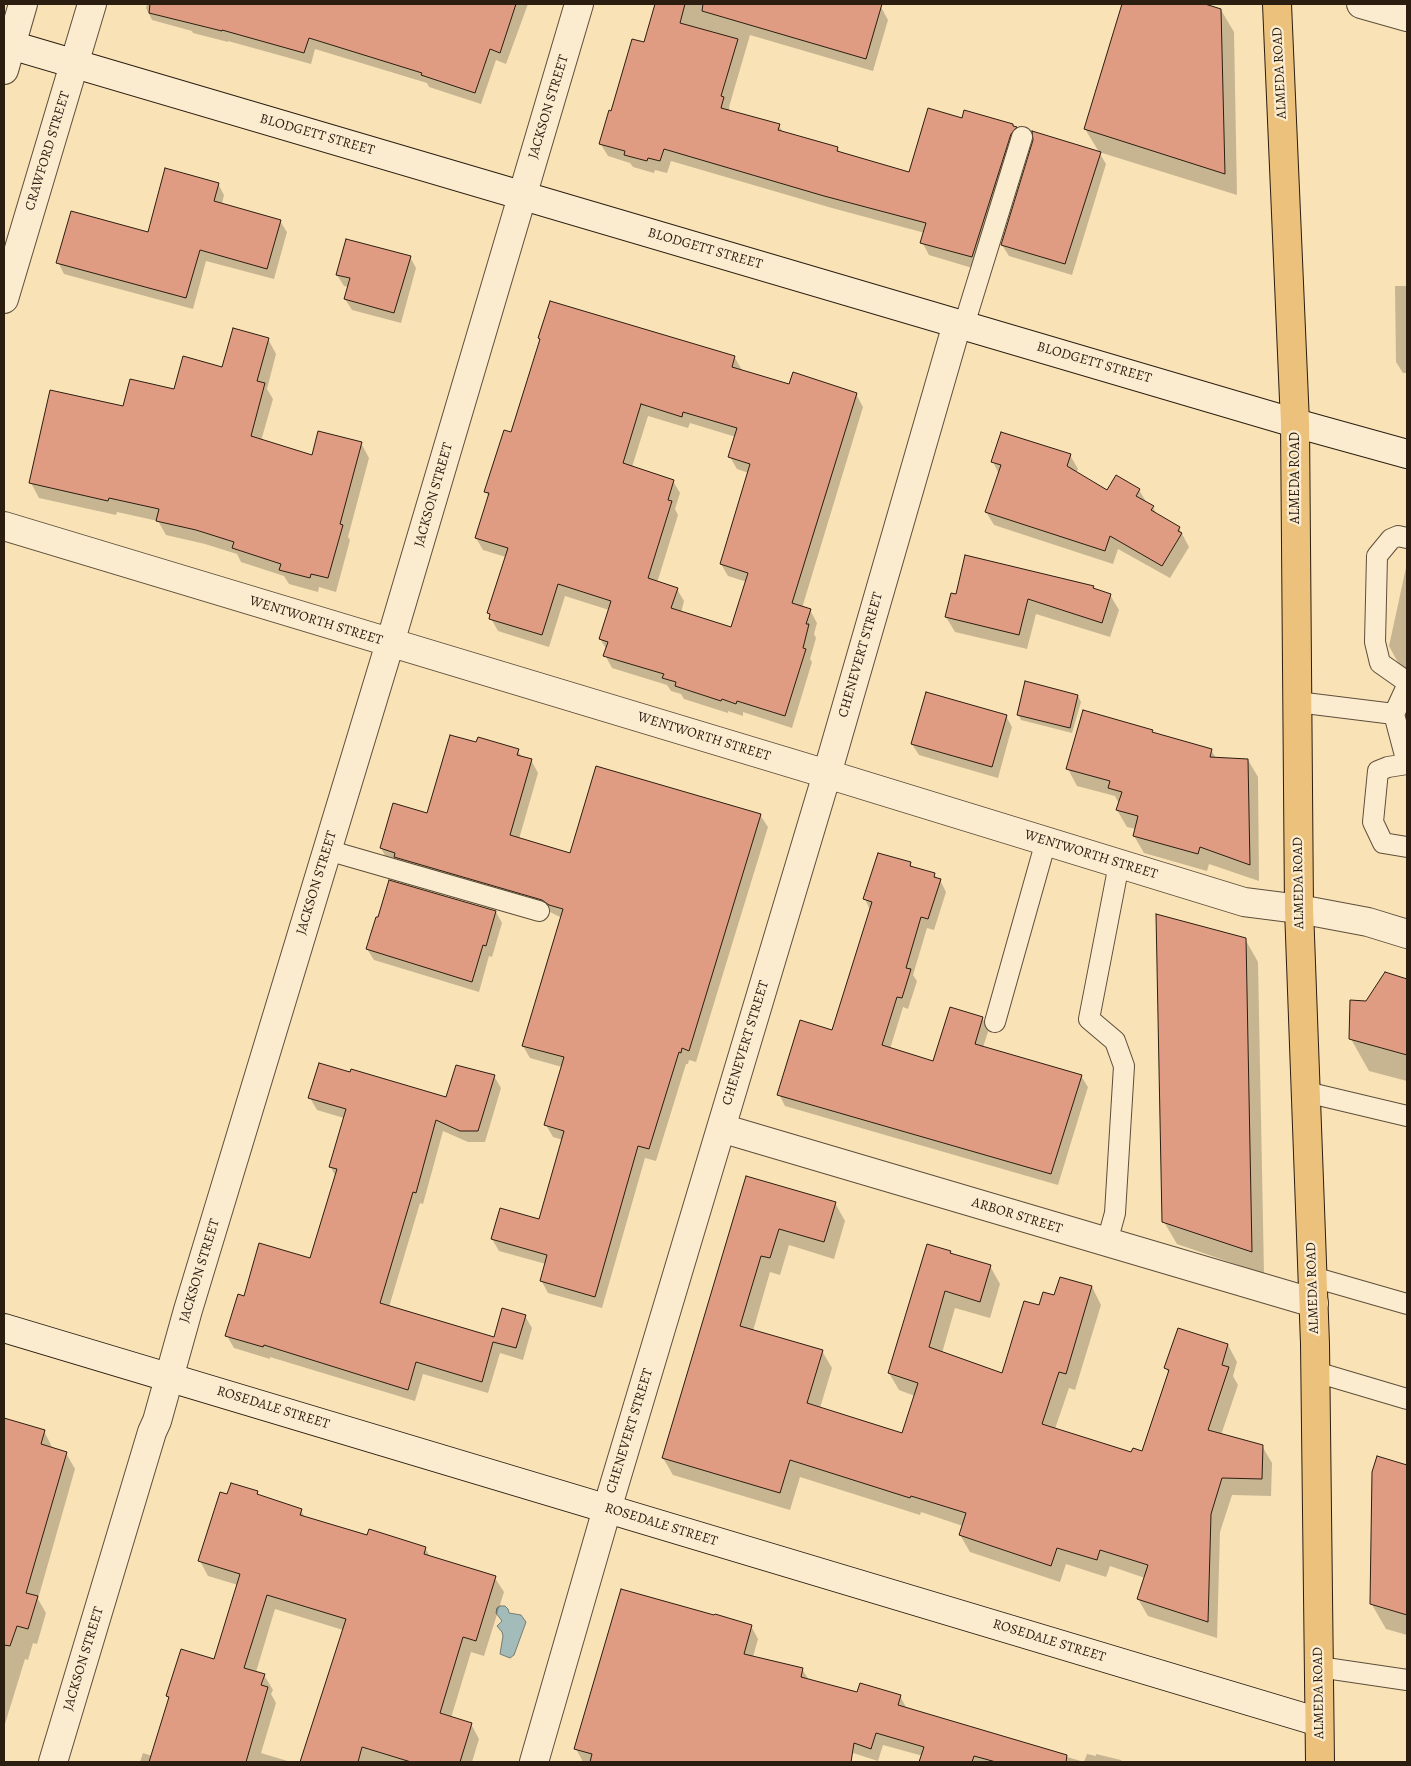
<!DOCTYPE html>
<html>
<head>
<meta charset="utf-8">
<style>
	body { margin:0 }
	#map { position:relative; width:1411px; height:1766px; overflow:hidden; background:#f9e2b6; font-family:Alegreya,serif }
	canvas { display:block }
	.frame { position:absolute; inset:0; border:5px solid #2b1d10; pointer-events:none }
</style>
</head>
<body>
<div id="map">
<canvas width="1411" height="1766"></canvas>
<div class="frame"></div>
</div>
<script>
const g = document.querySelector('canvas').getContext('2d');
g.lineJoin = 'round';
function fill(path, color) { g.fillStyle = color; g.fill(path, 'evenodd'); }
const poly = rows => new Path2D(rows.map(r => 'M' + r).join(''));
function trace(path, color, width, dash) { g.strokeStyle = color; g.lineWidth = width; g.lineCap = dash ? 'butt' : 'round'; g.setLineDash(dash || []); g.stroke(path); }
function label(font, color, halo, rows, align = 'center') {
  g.font = font + ' Alegreya,serif'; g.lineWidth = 4.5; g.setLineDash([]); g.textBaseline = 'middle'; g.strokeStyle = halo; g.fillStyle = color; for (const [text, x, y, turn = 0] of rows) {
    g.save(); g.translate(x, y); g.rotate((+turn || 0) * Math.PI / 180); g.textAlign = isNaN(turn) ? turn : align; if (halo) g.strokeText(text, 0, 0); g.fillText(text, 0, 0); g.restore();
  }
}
const water = poly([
	[500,1606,505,1606,508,1609,509,1613,521,1615,526,1622,514,1655,510,1658,500,1654,503,1636,502,1632,497,1626,502,1621,496,1613,497,1608,500,1606]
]);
fill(water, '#a3bbb9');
trace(water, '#737c75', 1);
fill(poly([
	[147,4,421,4,415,24,476,43,490,4,528,4,506,64,496,60,481,104,429,87,427,83,315,49,311,64,228,41,228,42,193,33,192,31,152,20,146,8],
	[656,4,870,4,881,7,888,20,873,71,750,35,729,107,730,112,779,126,783,132,837,148,840,153,910,174,963,120,1013,125,1023,140,979,270,929,255,922,242,925,233,832,208,671,161,667,173,655,170,654,173,633,167,630,163,608,156,600,143,612,112,644,43],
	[1123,4,1200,4,1221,10,1234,32,1237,195,1099,152,1106,164,1072,275,1009,256,1002,245,1099,152,1085,129],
	[218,184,224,195,222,204,280,221,287,232,274,279,206,261,193,309,64,274,58,262,148,233],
	[410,257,416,268,401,323,352,310,345,299,349,287,344,286,337,275],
	[1395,286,1407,286,1407,373,1403,373,1396,362],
	[539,338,735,358,742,370,790,386,856,394,863,407,802,608,810,610,817,623,814,634,816,638,810,659,812,662,792,728,743,712,743,716,728,711,728,713,684,699,681,694,671,691,667,685,612,668,605,655,607,650,600,639,609,610,565,596,549,647,498,631,488,613,506,557,483,550,476,538,489,497,486,492,511,433,541,340],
	[648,416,688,428,690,423,736,437,730,457,737,469,749,473,721,564,728,576,747,582,732,628,681,613,684,601,677,589,657,583,678,515,675,509,680,493,673,481,632,467],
	[268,339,276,354,267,389,273,399,261,441,312,457,361,443,369,458,348,537,350,540,336,592,319,587,318,592,289,584,284,576,241,562,237,554,205,544,166,535,158,521,117,512,116,515,39,498,31,483,124,408,175,390,223,368],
	[1070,455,1078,469,1076,473,1108,492,1139,490,1147,503,1153,507,1157,515,1179,528,1189,547,1170,578,1118,549,1113,564,994,525,986,512,999,474,993,462],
	[1407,563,1407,670,1401,668,1389,646],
	[1093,587,1094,590,1110,595,1119,610,1110,637,1036,614,1027,649,955,632,946,617,957,595],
	[1078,696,1081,702,1072,733,1021,720,1018,714],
	[1006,716,1012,727,998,778,919,755,912,744],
	[1152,731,1154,733,1211,750,1216,758,1248,760,1258,777,1259,881,1209,864,1207,871,1144,853,1134,836,1136,829,1127,827,1117,810,1119,804,1115,796,1077,786,1068,769],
	[518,751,522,757,531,760,538,773,519,839,571,855,760,815,768,827,696,1062,689,1060,688,1064,686,1064,656,1161,645,1158,602,1308,548,1293,541,1280,546,1264,499,1251,492,1239,540,1221,563,1140,553,1137,546,1125,562,1067,530,1058,523,1046,562,918,550,912,402,869,388,861,381,848,394,805,428,814],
	[910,864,912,868,934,874,937,879,940,880,946,892,934,930,927,928,913,975,917,981,908,1009,903,1007,890,1049,933,1062,982,1018,989,1029,983,1047,1081,1076,1088,1087,1058,1185,785,1106,779,1094,833,1032,870,910,865,899],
	[496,912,502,923,492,957,489,956,479,992,374,960,367,949],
	[1245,939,1258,962,1264,1274,1177,1244,1164,1222],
	[1386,974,1407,980,1407,1081,1369,1071,1351,1039,1367,1002],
	[494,1076,501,1088,485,1142,468,1142,443,1131,423,1204,420,1203,389,1307,495,1338,525,1316,532,1328,523,1360,500,1353,488,1393,423,1374,415,1401,270,1357,270,1359,234,1348,227,1336,245,1298,311,1260,336,1177,330,1166,344,1118,317,1110,310,1098,447,1098],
	[746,1177,835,1203,845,1221,834,1259,789,1245,780,1275,770,1272,753,1331,822,1351,832,1368,820,1408,903,1434,915,1396,899,1390,889,1373,950,1252,952,1255,990,1266,1000,1284,990,1318,955,1308,942,1353,1003,1375,1040,1307,1055,1297,1092,1287,1101,1305,1075,1390,1069,1388,1055,1429,1132,1454,1143,1452,1169,1374,1166,1368,1228,1345,1237,1362,1233,1376,1238,1385,1221,1435,1262,1446,1272,1463,1271,1496,1232,1495,1220,1532,1217,1638,1148,1616,1138,1599,1145,1578,1110,1566,1106,1577,1066,1564,1060,1582,970,1552,960,1535,963,1526,921,1512,920,1515,800,1477,790,1510,673,1475,663,1458],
	[4,1419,44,1431,53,1449,66,1453,75,1469,38,1599,46,1613,37,1644,33,1643,28,1660,25,1659,4,1727],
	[1377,1458,1407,1467,1407,1635,1386,1629,1371,1603],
	[257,1492,260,1496,301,1510,305,1518,368,1537,425,1548,431,1558,495,1578,504,1592,484,1656,471,1652,451,1718,471,1724,479,1739,472,1762,301,1762,343,1630,275,1609,256,1672,264,1675,273,1690,271,1694,276,1703,261,1753,291,1762,140,1762,143,1753,152,1756,169,1699,168,1696,215,1660,238,1585,208,1576,200,1561,228,1496],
	[751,1626,758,1639,753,1657,802,1669,809,1680,858,1693,900,1696,907,1709,1084,1762,1087,1754,1096,1756,1096,1754,1121,1760,1122,1762,921,1762,923,1756,883,1745,878,1761,825,1744,819,1749,816,1762,583,1762,576,1749]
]), '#0003');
const building = poly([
	[150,4,516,4,500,53,490,49,475,93,421,75,422,73,309,38,304,53,222,30,222,31,149,13,150,4],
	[655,4,685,4,680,23,738,39,721,96,724,97,721,108,780,124,778,130,838,147,837,151,909,172,928,108,962,118,964,110,1013,124,1013,126,1017,127,1011,134,972,257,920,243,926,223,824,196,664,149,660,161,648,158,647,161,624,155,625,151,599,144,609,110,611,111,632,39,644,42,655,4],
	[703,4,882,4,866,59,702,11,703,4],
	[1122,4,1205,4,1221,9,1225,174,1084,129,1122,4],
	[1032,131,1101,152,1065,264,1001,245,1033,140,1032,131],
	[165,168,219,183,214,201,281,220,267,269,200,250,186,298,56,263,71,211,148,232,165,168],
	[346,239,411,256,394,313,344,299,350,278,336,275,346,239],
	[550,301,735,356,732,367,789,384,793,372,857,393,792,603,811,609,806,624,809,624,803,648,806,649,785,716,737,701,736,704,722,699,721,701,675,686,676,682,662,678,664,674,603,656,608,642,599,639,611,601,558,584,542,635,489,619,490,614,487,613,508,548,475,538,489,493,484,492,504,430,511,432,540,339,538,338,550,301],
	[641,404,682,417,683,412,737,428,728,457,750,464,720,564,748,573,731,627,671,608,678,588,648,578,672,501,668,500,674,480,623,463,641,404],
	[233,328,269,338,257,381,265,383,251,436,312,455,318,431,362,442,340,524,343,525,328,578,311,574,310,578,279,570,281,564,232,548,234,542,196,530,156,521,159,509,109,498,108,501,29,483,50,390,123,406,130,379,174,389,183,356,222,367,233,328],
	[1001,432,1071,454,1067,466,1107,490,1116,475,1140,489,1136,496,1154,506,1151,510,1180,527,1178,531,1182,533,1162,566,1110,536,1105,551,985,512,1001,465,991,462,1001,432],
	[965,555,1094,586,1093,588,1111,594,1102,623,1028,599,1019,635,945,617,951,593,956,594,965,555],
	[1025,681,1078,695,1070,728,1017,715,1025,681],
	[926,692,1007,715,992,767,911,744,926,692],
	[1083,710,1153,730,1152,732,1212,749,1210,757,1248,759,1250,865,1200,847,1198,854,1133,836,1138,816,1116,810,1122,792,1108,788,1110,781,1066,769,1083,710],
	[450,735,476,742,478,737,519,749,517,755,532,759,510,835,570,853,596,766,761,814,689,1051,682,1048,681,1053,679,1052,649,1149,638,1146,595,1297,540,1281,547,1255,491,1239,500,1208,539,1219,564,1131,544,1125,564,1057,522,1046,563,909,549,905,542,900,394,857,395,853,380,848,393,803,427,813,450,735],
	[878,853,911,862,910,866,935,873,934,877,941,879,928,919,921,917,906,968,911,969,902,998,897,997,882,1045,933,1061,950,1007,983,1017,975,1044,1082,1075,1051,1174,777,1095,800,1020,832,1030,872,902,863,899,878,853],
	[389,880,496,911,486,946,483,945,472,982,366,949,376,917,378,917,389,880],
	[1156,914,1246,938,1252,1252,1162,1222,1156,914],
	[1385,972,1407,979,1407,1055,1349,1039,1350,1000,1366,1001,1385,972],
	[319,1063,350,1072,351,1069,446,1097,456,1065,495,1075,478,1131,460,1131,436,1120,416,1193,413,1192,380,1303,494,1337,502,1308,526,1315,516,1348,493,1342,482,1382,416,1362,408,1390,264,1345,263,1347,225,1336,238,1294,244,1296,259,1243,310,1258,337,1169,329,1167,346,1109,308,1098,319,1063],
	[746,1176,836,1202,824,1242,779,1229,770,1258,761,1256,740,1326,823,1350,807,1403,902,1433,918,1383,888,1373,927,1244,951,1251,950,1253,991,1265,980,1302,945,1291,929,1347,1002,1373,1024,1301,1039,1305,1043,1292,1054,1295,1060,1277,1092,1286,1066,1374,1059,1372,1042,1424,1131,1452,1133,1448,1142,1451,1169,1370,1164,1368,1178,1328,1228,1344,1222,1365,1229,1367,1208,1430,1263,1445,1262,1479,1222,1478,1211,1514,1208,1622,1137,1599,1148,1565,1100,1550,1097,1560,1057,1548,1051,1566,959,1535,966,1513,911,1496,910,1498,790,1460,780,1493,662,1458,746,1176],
	[4,1418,45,1430,41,1444,67,1452,26,1593,38,1596,28,1629,17,1626,10,1646,4,1645,4,1418],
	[1377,1456,1407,1465,1407,1615,1370,1604,1372,1472,1377,1456],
	[231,1483,258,1491,257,1494,302,1509,300,1515,367,1535,369,1529,426,1547,424,1554,496,1576,476,1641,463,1637,440,1713,472,1723,460,1762,411,1762,362,1747,358,1762,300,1762,346,1619,267,1595,244,1668,265,1674,261,1685,268,1687,246,1762,149,1762,169,1697,166,1696,181,1649,214,1659,240,1574,198,1561,220,1492,227,1494,231,1483],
	[621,1589,714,1615,715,1614,752,1625,744,1654,803,1668,801,1677,857,1692,860,1683,901,1695,898,1705,1067,1755,1066,1762,996,1762,974,1756,972,1762,919,1762,924,1747,876,1733,871,1749,854,1743,851,1762,590,1762,592,1754,574,1749,621,1589]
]);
fill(building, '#df9c82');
trace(building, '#2b1d10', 1);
const lane = poly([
	[964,325,1022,137],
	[1407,538,1398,536,1391,539,1377,556,1375,642,1380,663,1407,682],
	[1297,702,1394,714,1407,686],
	[1394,714,1407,763],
	[1407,764,1388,767,1378,771,1373,822,1383,843,1407,847],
	[327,850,539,911],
	[995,1022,1046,841],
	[1306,1092,1407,1116],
	[1107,1242,1115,1213,1124,1066,1115,1041,1089,1019,1119,864],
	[1313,1277,1407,1304],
	[1316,1372,1407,1399],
	[1319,1667,1407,1680]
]);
const street = poly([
	[1361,4,1407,17],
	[4,70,23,4],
	[4,299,92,4],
	[4,526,827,774,1244,902,1299,909,1368,922,1407,934],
	[721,1128,1314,1303],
	[53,1762,152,1432,157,1421,188,1310,390,643,579,4],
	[534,1762,607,1509,827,774,957,324]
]);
const secondary = poly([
	[4,43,1295,423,1407,454],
	[4,1328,1319,1722]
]);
const primary = poly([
	[1277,4,1295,423,1299,909,1315,1344,1320,1762]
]);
trace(lane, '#5e4e3a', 22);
trace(street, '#5e4e3a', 30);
trace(secondary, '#2b1d10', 30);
trace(primary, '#2b1d10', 30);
trace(lane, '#fbecd0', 20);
trace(street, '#fbecd0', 28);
trace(secondary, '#fbecd0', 28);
trace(primary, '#ecc17b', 28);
label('14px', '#2b1d10', '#fbecd0', [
	["ALMEDA ROAD",1280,73,-93],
	["JACKSON STREET",549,107,-73],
	["BLODGETT STREET",317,135,16],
	["CRAWFORD STREET",48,151,-73],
	["BLODGETT STREET",705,249,16],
	["BLODGETT STREET",1094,363,16],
	["ALMEDA ROAD",1296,478,-90],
	["JACKSON STREET",434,495,-74],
	["WENTWORTH STREET",316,621,17],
	["CHENEVERT STREET",861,655,-74],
	["WENTWORTH STREET",704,737,17],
	["WENTWORTH STREET",1091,855,17],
	["JACKSON STREET",317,883,-73],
	["ALMEDA ROAD",1299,883,-91],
	["CHENEVERT STREET",746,1043,-73],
	["ARBOR STREET",1017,1216,17],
	["JACKSON STREET",200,1271,-73],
	["ALMEDA ROAD",1313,1288,-92],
	["ROSEDALE STREET",273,1408,17],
	["CHENEVERT STREET",630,1431,-73],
	["ROSEDALE STREET",661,1525,17],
	["ROSEDALE STREET",1049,1641,17],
	["JACKSON STREET",84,1659,-73],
	["ALMEDA ROAD",1319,1693,-91]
]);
</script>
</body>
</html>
